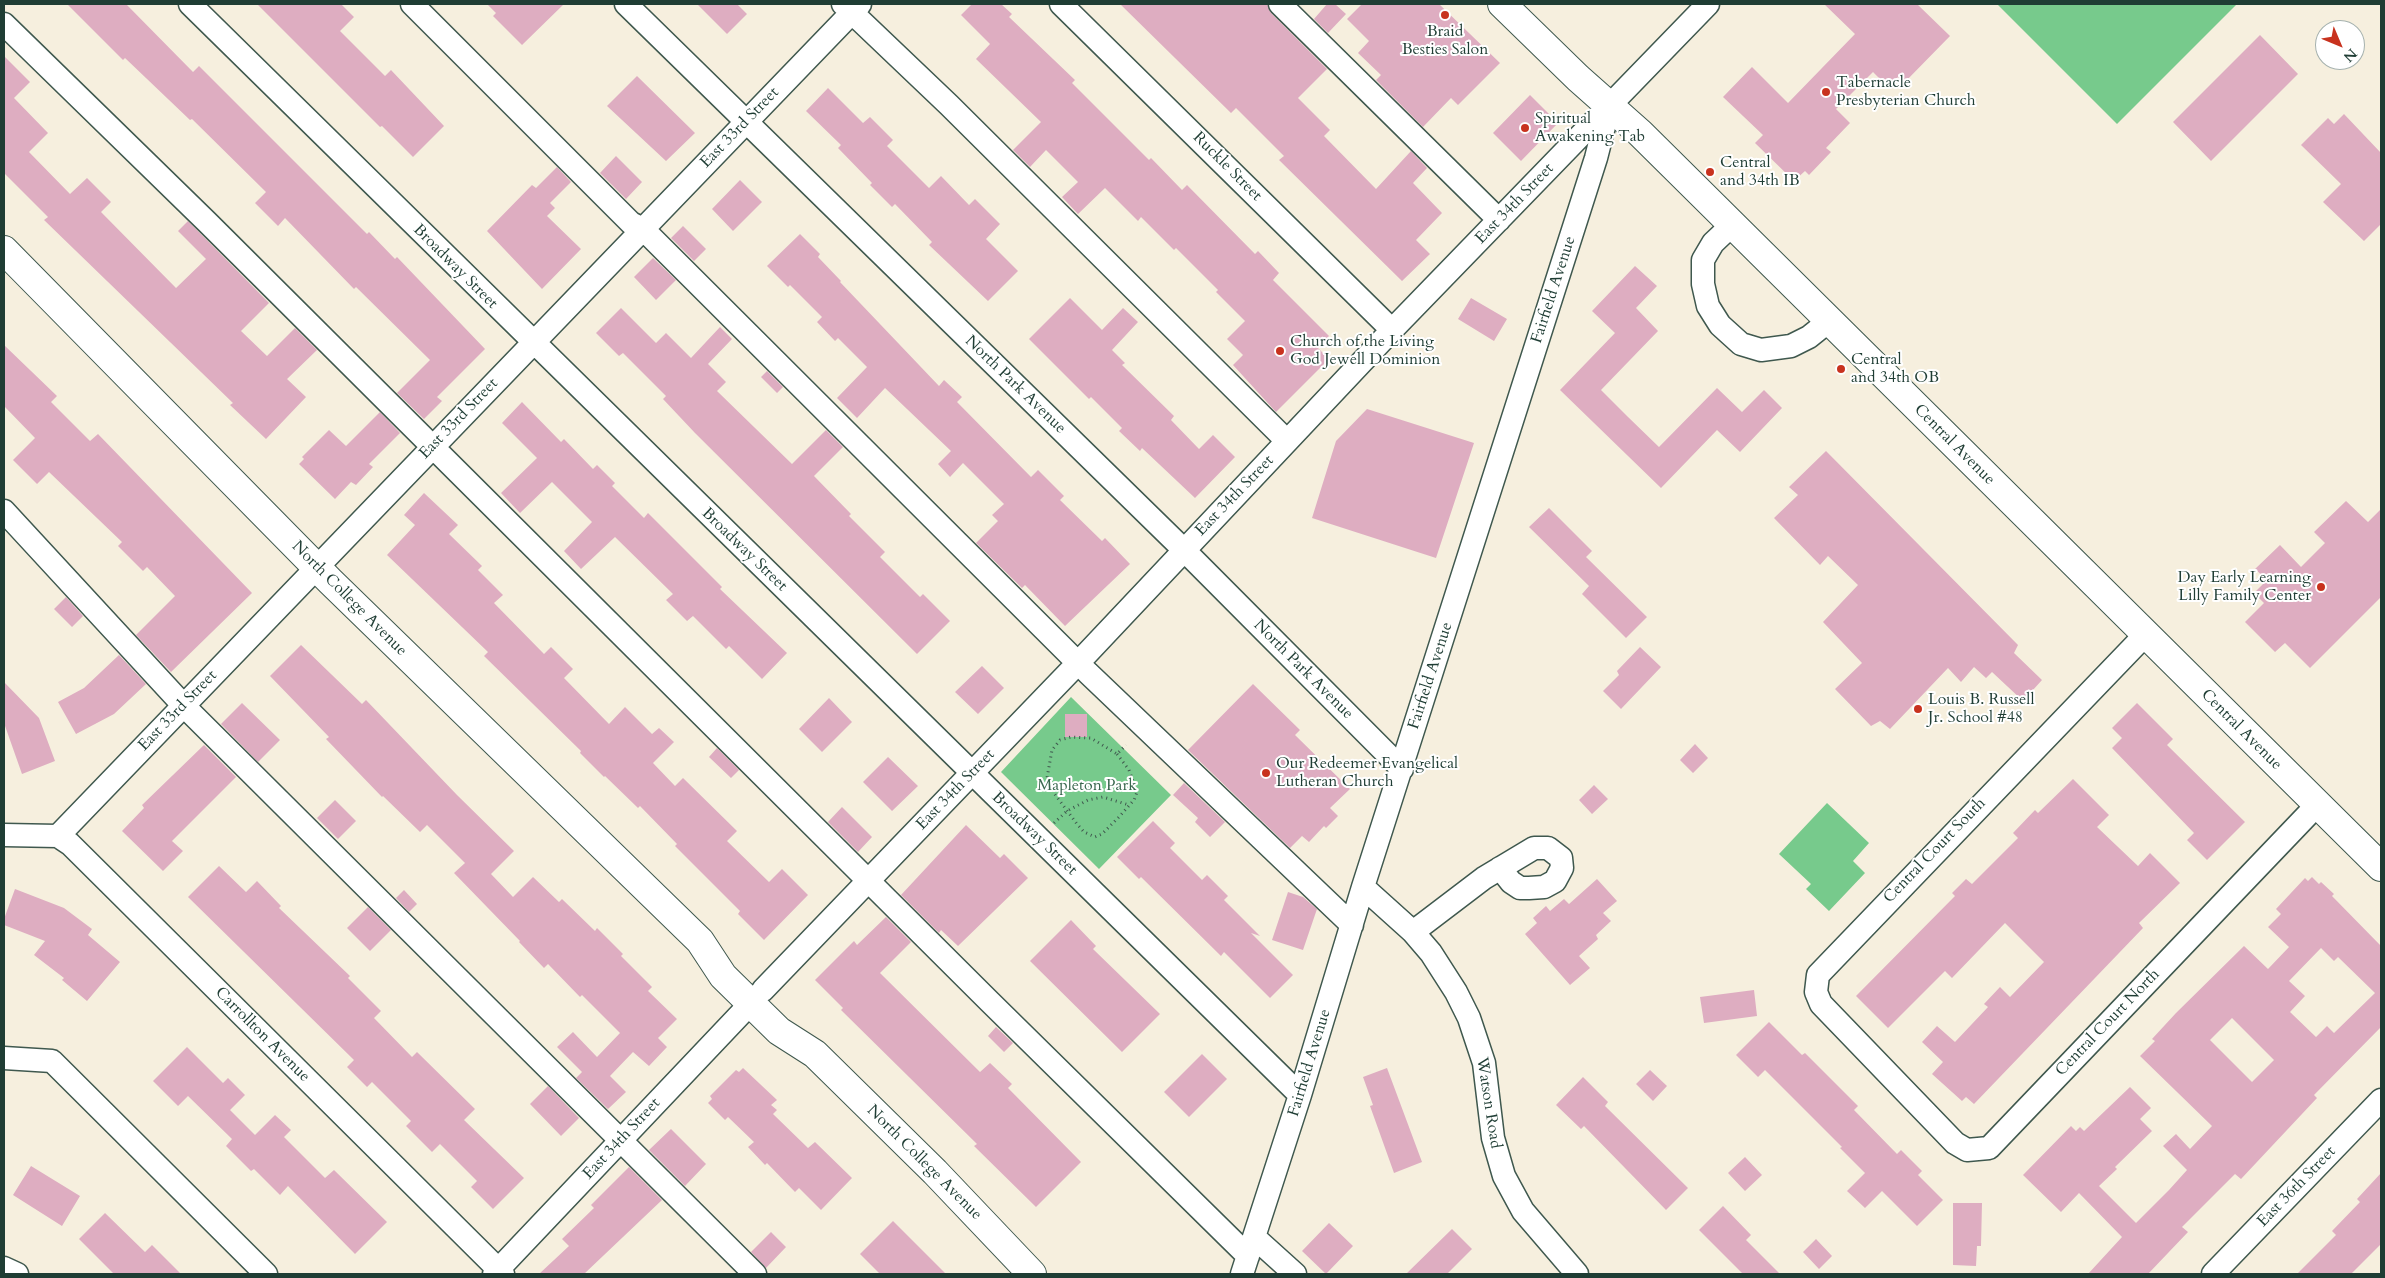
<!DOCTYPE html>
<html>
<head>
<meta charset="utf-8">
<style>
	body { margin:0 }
	#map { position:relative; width:2385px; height:1278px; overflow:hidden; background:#f6efde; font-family:Cardo,serif }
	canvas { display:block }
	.frame { position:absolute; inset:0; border:5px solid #1f3d34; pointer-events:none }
	.north { position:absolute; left:2315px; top:20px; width:50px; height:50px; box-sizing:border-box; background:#fff; border:1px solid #a5b1ae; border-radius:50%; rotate:135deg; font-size:14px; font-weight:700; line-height:20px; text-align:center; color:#1f3d34 }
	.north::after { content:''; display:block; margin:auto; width:18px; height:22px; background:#c8321e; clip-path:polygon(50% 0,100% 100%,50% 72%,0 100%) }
</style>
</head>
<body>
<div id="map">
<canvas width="2385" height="1278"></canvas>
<div class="frame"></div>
<div class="north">N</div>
</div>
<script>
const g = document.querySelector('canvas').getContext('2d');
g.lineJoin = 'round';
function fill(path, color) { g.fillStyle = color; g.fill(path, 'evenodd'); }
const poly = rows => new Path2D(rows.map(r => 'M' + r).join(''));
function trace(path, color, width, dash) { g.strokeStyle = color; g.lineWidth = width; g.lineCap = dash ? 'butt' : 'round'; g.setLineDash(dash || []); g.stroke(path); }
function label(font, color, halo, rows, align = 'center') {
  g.font = font + ' Cardo,serif'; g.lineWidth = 4; g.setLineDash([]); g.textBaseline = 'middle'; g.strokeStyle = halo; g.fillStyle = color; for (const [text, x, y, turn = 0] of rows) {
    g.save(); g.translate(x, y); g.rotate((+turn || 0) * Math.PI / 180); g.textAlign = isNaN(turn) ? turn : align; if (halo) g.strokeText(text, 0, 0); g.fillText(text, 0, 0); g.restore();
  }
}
fill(poly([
	[1997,4,2237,4,2117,124],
	[1071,697,1171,795,1099,869,1001,772],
	[1827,803,1869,843,1853,861,1865,873,1829,911,1806,889,1811,884,1779,854]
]), '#77ca8c');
fill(poly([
	[67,4,126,4,193,72,199,66,367,234,369,232,395,259,397,257,485,349,437,397,442,401,424,419,397,393,430,360,356,287,354,289,285,218,278,226,255,203,266,192,192,119,190,120,125,58,123,60],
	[257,4,341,4,354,17,340,31,385,76,391,70,444,126,413,157,382,126,380,127],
	[487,4,564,4,522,45,493,16,496,13],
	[697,4,737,4,747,14,727,34],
	[972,4,1001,4,1012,14,1009,17,1075,80,1072,83,1149,160,1151,158,1182,190,1187,185,1255,254,1258,251,1279,273,1273,280,1329,336,1317,347,1329,359,1276,412,1233,365,1243,355,1227,339,1245,321,1216,292,1218,290,1176,248,1174,250,1141,217,1138,221,1105,188,1078,214,1062,197,1078,182,1046,150,1030,167,1013,150,1041,122,976,59,990,44,961,15],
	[1120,4,1267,4,1271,13,1327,69,1298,98,1330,130,1324,136,1376,189,1411,151,1427,168,1413,183,1442,213,1416,240,1430,254,1402,281,1279,160,1284,156,1236,108,1231,113],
	[1327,4,1335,4,1346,14,1328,33,1314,19],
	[1362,4,1439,4,1500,63,1458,105,1451,98,1423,127,1376,80,1381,75,1358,53,1369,41,1347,19],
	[1824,4,1917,4,1950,36,1904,83,1898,77,1888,87,1873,72,1836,109,1850,123,1826,148,1831,152,1809,175,1805,171,1794,181,1755,143,1763,135,1723,97,1752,67,1788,103,1855,34],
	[2260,35,2298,74,2211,161,2173,122],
	[4,56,30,82,14,98,48,133,29,152,70,194,87,178,111,202,101,212,176,288,206,259,178,231,188,221,269,303,241,331,267,356,295,328,317,350,287,379,306,397,266,439,230,405,233,403,44,220,48,217,4,173],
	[637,76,695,133,666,161,607,106],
	[828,88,863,123,870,117,893,140,887,146,929,188,941,176,969,205,975,199,1000,224,986,239,1018,271,988,301,929,245,932,242,895,204,892,207,870,185,872,183,838,148,841,145,806,111],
	[1530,95,1558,123,1521,161,1493,133],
	[2344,114,2381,153,2381,224,2364,241,2323,202,2341,184,2301,145,2328,118,2334,124],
	[616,156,642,182,626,199,600,173],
	[557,167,571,182,550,203,555,208,547,216,581,249,542,289,487,231,532,185,536,188],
	[740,180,762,202,733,231,712,209],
	[683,226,706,249,694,261,671,238],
	[800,234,820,254,818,257,841,281,840,282,939,386,944,380,962,397,957,402,1031,477,1038,470,1064,496,1060,500,1102,541,1105,538,1130,564,1065,626,1025,585,1022,588,976,543,998,521,992,515,1004,504,963,463,950,477,938,464,951,451,885,388,857,418,837,398,867,367,838,338,835,341,817,322,822,317,790,285,788,287,767,266],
	[653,258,676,280,656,300,634,277],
	[1635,266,1657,286,1636,308,1658,331,1601,390,1628,417,1659,447,1717,388,1742,412,1764,390,1782,408,1740,452,1717,430,1661,488,1560,390,1615,333,1592,311],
	[1070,298,1102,330,1123,308,1138,322,1112,350,1125,363,1122,365,1174,416,1171,420,1199,449,1213,435,1235,457,1195,498,1142,448,1140,451,1119,431,1122,428,1091,397,1089,399,1029,339],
	[1471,298,1507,319,1494,341,1458,319],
	[621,308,656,343,666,333,691,358,720,327,732,339,708,364,726,382,717,391,792,464,826,430,843,447,814,476,851,514,849,516,885,552,880,557,920,597,923,594,950,621,917,654,695,433,663,399,666,396,623,353,619,356,596,333],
	[4,345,57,396,51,402,90,441,98,434,252,593,171,672,136,635,175,596,147,567,143,571,118,546,122,542,49,472,37,484,13,460,35,438,4,406],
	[767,371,783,387,777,393,761,377],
	[522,402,561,442,564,439,593,469,597,465,615,483,612,486,644,518,648,513,722,587,720,589,787,653,762,679,729,646,726,649,693,616,687,621,666,600,673,594,615,537,581,569,564,551,592,522,552,482,520,513,501,493,537,458,502,423],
	[1367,409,1474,443,1436,558,1312,518,1336,441],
	[380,412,400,433,369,464,373,467,356,485,351,482,335,499,299,464,304,459,302,457,329,430,346,446],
	[1826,451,2018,645,2014,653,2042,680,2023,701,1992,672,1986,678,1974,667,1961,682,1948,668,1890,729,1880,721,1871,726,1835,689,1862,663,1823,622,1858,585,1828,556,1820,565,1774,518,1798,495,1789,487],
	[424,493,458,525,449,534,482,566,478,570,503,595,494,603,544,654,551,647,573,669,564,678,609,724,625,707,652,734,659,728,674,742,653,763,675,786,683,778,737,831,727,841,769,882,782,869,808,895,764,940,738,914,740,911,675,846,677,844,640,806,638,808,605,776,604,777,580,753,581,751,484,656,488,652,387,555,415,525,404,515],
	[2346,501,2368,522,2381,509,2381,597,2310,668,2285,643,2275,652,2245,622,2264,603,2254,593,2267,580,2255,569,2280,545,2301,567,2325,543,2314,532],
	[1549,508,1592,551,1586,557,1647,617,1626,638,1582,594,1589,586,1529,527],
	[66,597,83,616,72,627,54,609],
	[301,645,362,704,366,700,457,795,514,851,491,874,513,897,533,877,559,902,562,899,595,931,597,928,623,954,621,956,652,987,648,991,677,1019,658,1038,667,1047,649,1066,633,1052,610,1076,626,1092,608,1109,576,1078,582,1072,557,1047,573,1032,597,1057,620,1033,582,995,580,997,548,964,544,968,519,942,520,941,454,873,465,863,427,825,420,832,383,796,382,797,326,739,329,737,270,676],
	[1640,647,1661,667,1621,709,1603,691,1619,675,1617,671],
	[119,655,146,684,114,714,76,734,58,702,84,688],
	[982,666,1004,688,978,714,955,692],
	[4,682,39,718,55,761,22,774,4,723],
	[1253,684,1300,730,1295,735,1350,789,1330,808,1338,816,1326,828,1324,826,1309,842,1302,836,1290,848,1188,750],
	[829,698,852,722,822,752,799,729],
	[242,703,280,740,258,762,221,724],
	[2137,703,2173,739,2167,745,2245,822,2207,860,2187,840,2194,833,2112,748,2122,738,2112,728],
	[1065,714,1087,714,1087,737,1065,737],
	[1695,744,1708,758,1693,773,1680,760],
	[204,745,236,777,172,841,183,851,163,871,122,831,144,808,142,805],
	[717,748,739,770,731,778,709,757],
	[888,757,918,786,892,811,863,782],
	[2073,779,2109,815,2097,827,2138,866,2150,853,2180,883,2139,923,2143,928,1974,1104,1966,1097,1962,1101,1932,1074,1943,1062,1922,1042,1937,1026,1955,1042,1988,1007,1984,1004,2000,987,2010,997,2044,962,2005,923,1952,978,1945,971,1888,1028,1856,996,1955,896,1952,893,1966,879,1972,884,2018,838,2013,833,2035,810,2038,813],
	[1184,783,1225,822,1210,837,1195,822,1198,818,1173,795],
	[1594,785,1608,799,1592,814,1579,800],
	[335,800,356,821,338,839,317,818],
	[842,807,872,837,858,852,828,822],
	[1153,821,1175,843,1170,848,1202,880,1207,875,1228,896,1224,900,1260,936,1251,933,1293,975,1270,998,1224,952,1221,956,1141,877,1139,879,1117,857],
	[966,825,1000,858,1004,854,1028,878,958,946,941,930,939,933,901,895],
	[219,866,246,892,257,881,281,906,279,908,350,976,348,978,381,1011,374,1018,412,1057,417,1052,475,1109,464,1120,524,1178,493,1209,471,1187,477,1181,440,1144,432,1152,406,1126,411,1121,372,1082,367,1087,347,1067,354,1060,188,897],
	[2312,877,2319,884,2321,882,2334,894,2332,896,2381,946,2381,1027,2314,1095,2317,1098,2241,1179,2235,1174,2182,1227,2188,1232,2148,1274,2088,1274,2122,1237,2079,1193,2061,1212,2023,1175,2071,1126,2076,1131,2080,1127,2084,1131,2130,1087,2151,1108,2140,1119,2152,1131,2115,1167,2117,1169,2099,1186,2136,1223,2169,1190,2187,1170,2163,1146,2176,1134,2190,1149,2212,1126,2140,1056,2155,1041,2152,1039,2176,1013,2244,946,2268,969,2289,947,2268,927,2281,914,2276,909,2305,878,2308,881],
	[2321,948,2334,961,2338,957,2375,993,2334,1033,2327,1026,2316,1037,2290,1012,2305,996,2289,981],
	[2232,1018,2274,1060,2252,1082,2210,1040],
	[1597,879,1617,901,1603,913,1611,921,1596,935,1598,939,1579,956,1590,968,1570,985,1525,934,1537,923,1533,918,1546,906,1550,911,1564,899,1569,904],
	[15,889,64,908,92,929,88,935,120,962,87,1001,62,980,64,978,34,955,45,941,4,925,4,919],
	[404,890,417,904,409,912,396,898],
	[1288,892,1303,897,1317,909,1303,950,1272,940],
	[368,907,391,930,370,951,347,928],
	[886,917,911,942,880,973,980,1072,990,1063,1012,1084,1008,1088,1081,1162,1036,1207,974,1146,977,1144,841,1010,843,1008,815,980,854,941,857,945],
	[1071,920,1096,946,1093,949,1160,1014,1122,1052,1030,961],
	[1754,990,1757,1016,1704,1023,1700,997],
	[1769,1022,1802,1055,1805,1053,1858,1106,1854,1110,1897,1154,1901,1150,1922,1171,1918,1175,1943,1200,1917,1226,1882,1191,1865,1208,1847,1191,1865,1173,1840,1148,1842,1147,1765,1070,1758,1077,1736,1055],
	[996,1027,1013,1043,1004,1052,988,1036],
	[187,1047,223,1083,228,1078,245,1095,230,1110,255,1135,275,1115,291,1130,284,1137,325,1178,334,1170,387,1222,355,1254,288,1186,280,1195,254,1169,251,1171,226,1146,232,1139,188,1096,178,1106,153,1081],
	[1202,1054,1227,1079,1189,1117,1164,1092],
	[743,1068,777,1100,771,1105,777,1110,773,1114,808,1148,815,1142,852,1178,821,1210,799,1188,795,1192,767,1163,765,1165,748,1147,754,1142,728,1117,725,1120,708,1103,712,1099,710,1096,736,1070,739,1072],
	[1387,1068,1422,1162,1394,1173,1370,1106,1373,1105,1363,1077],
	[1650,1070,1667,1086,1653,1101,1636,1084],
	[1583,1077,1608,1102,1605,1106,1688,1188,1666,1210,1584,1126,1581,1129,1556,1105],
	[548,1086,579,1118,561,1136,530,1104],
	[671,1129,706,1164,685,1186,649,1150],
	[1745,1157,1762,1175,1745,1191,1728,1173],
	[31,1166,80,1196,62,1226,13,1195],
	[629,1167,662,1200,584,1274,539,1274,569,1246,562,1239,594,1208,591,1205],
	[2381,1173,2381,1244,2351,1274,2297,1274,2336,1235,2332,1231,2360,1202,2357,1199],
	[1953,1203,1982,1203,1981,1246,1977,1246,1976,1266,1953,1265],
	[1723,1206,1751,1235,1746,1240,1780,1274,1743,1274,1699,1230],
	[105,1213,145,1252,152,1245,181,1274,114,1274,79,1239],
	[893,1221,946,1274,880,1274,860,1254],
	[1329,1223,1353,1246,1326,1274,1302,1251],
	[1452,1229,1472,1249,1447,1274,1406,1274],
	[771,1232,786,1247,766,1268,751,1252],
	[1816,1239,1832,1256,1819,1269,1803,1252]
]), '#deadc1');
const minor = poly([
	[190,4,1300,1095],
	[412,4,631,223,643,229,1088,673,1352,925],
	[626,4,1184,550,1402,769],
	[843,4,949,105,1287,441],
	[1061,4,1392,330],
	[1280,4,1499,220],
	[4,24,207,222,990,1002,1248,1256],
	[1732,225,1713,243,1703,260,1703,284,1708,306,1720,325,1741,344,1761,350,1791,346,1809,337,1829,321],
	[4,511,184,706,755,1274],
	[2145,635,1818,975,1816,992,1821,1004,1955,1143,1967,1150,1989,1148,2317,805],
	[4,835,58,836,70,844,503,1274],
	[58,836,860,4],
	[1363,887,1413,932,1431,953,1456,992,1469,1018,1484,1063,1493,1138,1504,1176,1523,1211,1577,1274],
	[1413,932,1484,878,1534,848,1548,848,1561,858,1562,868,1555,881,1544,887,1529,888,1520,888,1511,882,1500,868],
	[763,990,1078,663,1392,330,1708,4],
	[4,1058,52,1061,266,1274],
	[1254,1237,1295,1274],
	[4,1268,17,1274],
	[494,1274,751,1003],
	[1242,1274,1300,1095,1363,887,1596,158,1609,107],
	[2213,1274,2381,1100]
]);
const major = poly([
	[1502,4,1578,78,1640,133,2381,867],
	[4,250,330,581,700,941,723,976,779,1031,815,1054,935,1172,1032,1274]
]);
trace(minor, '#3f584e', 25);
trace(major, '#3f584e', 30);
trace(poly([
	[1117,754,1129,770,1137,792,1134,800,1119,817,1102,834,1095,837,1084,832,1077,824,1054,793,1047,778,1052,750,1060,740,1071,737,1091,738,1117,754,1126,745],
	[1054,823,1067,811,1088,800,1103,797,1129,805]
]), '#3f584e', 3, [1, 4]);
trace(minor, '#fff', 22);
trace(major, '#fff', 28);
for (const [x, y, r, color] of [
	[1445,15,5,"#c8321e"],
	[1826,92,5,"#c8321e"],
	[1525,128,5,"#c8321e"],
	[1710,172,5,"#c8321e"],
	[1280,351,5,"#c8321e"],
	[1841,369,5,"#c8321e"],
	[2321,587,5,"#c8321e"],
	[1918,709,5,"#c8321e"],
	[1266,773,5,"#c8321e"]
]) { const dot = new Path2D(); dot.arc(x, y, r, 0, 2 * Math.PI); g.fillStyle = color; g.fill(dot); trace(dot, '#fff', 2); }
label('16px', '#1f3d34', '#fff', [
	["Braid",1445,32,"center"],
	["Besties Salon",1445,50,"center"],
	["Tabernacle",1836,83],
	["Presbyterian Church",1836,101],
	["Spiritual",1535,119],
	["Awakening Tab",1535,137],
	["Central",1720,163],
	["and 34th IB",1720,181],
	["Church of the Living",1290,342],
	["God Jewell Dominion",1290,360],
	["Central",1851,360],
	["and 34th OB",1851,378],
	["Day Early Learning",2311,578,"right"],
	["Lilly Family Center",2311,596,"right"],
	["Louis B. Russell",1928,700],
	["Jr. School #48",1928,718],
	["Our Redeemer Evangelical",1276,764],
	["Lutheran Church",1276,782]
], 'left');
label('16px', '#1f3d34', '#fff', [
	["East 33rd Street",740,128,-46],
	["Ruckle Street",1227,167,45],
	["East 34th Street",1515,204,-46],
	["Broadway Street",455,267,45],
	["Fairfield Avenue",1554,290,-72],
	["North Park Avenue",1015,385,44],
	["East 33rd Street",459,419,-46],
	["Central Avenue",1954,445,45],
	["East 34th Street",1235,496,-46],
	["Broadway Street",744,550,44],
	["North College Avenue",349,599,45],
	["North Park Avenue",1303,670,45],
	["Fairfield Avenue",1431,676,-72],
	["East 33rd Street",178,711,-46],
	["Central Avenue",2241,730,45],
	["East 34th Street",956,790,-46],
	["Broadway Street",1034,834,44],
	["Central Court South",1935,851,-46],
	["Central Court North",2108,1023,-46],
	["Carrollton Avenue",262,1035,45],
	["Fairfield Avenue",1310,1063,-73],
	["Watson Road",1488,1103,81],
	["East 34th Street",622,1139,-47],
	["North College Avenue",924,1163,45],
	["East 36th Street",2297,1187,-46]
]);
label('16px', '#39674e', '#fff', [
	["Mapleton Park",1087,786]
]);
</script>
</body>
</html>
